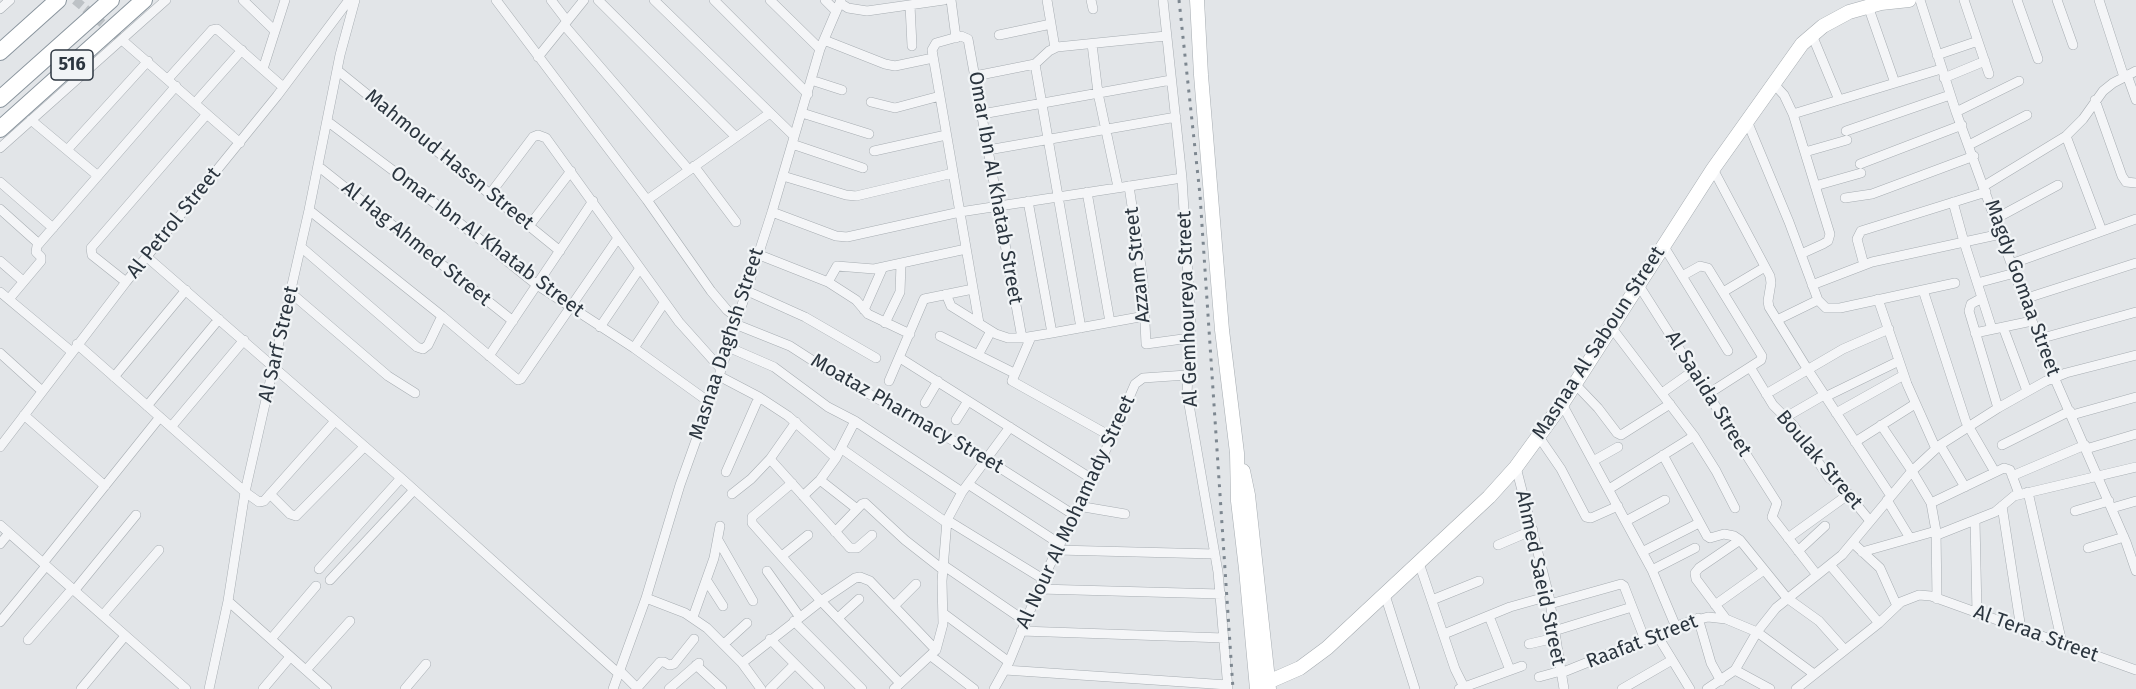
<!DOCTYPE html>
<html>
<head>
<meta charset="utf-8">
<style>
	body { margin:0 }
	canvas { display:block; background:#e2e5e8 }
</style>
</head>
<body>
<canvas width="2136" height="689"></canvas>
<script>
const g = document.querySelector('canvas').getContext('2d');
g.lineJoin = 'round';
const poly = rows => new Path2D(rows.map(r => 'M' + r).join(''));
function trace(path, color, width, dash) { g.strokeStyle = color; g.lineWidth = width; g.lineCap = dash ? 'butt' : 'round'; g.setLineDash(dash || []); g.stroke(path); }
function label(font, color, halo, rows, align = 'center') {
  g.font = font + ' "Fira Sans",sans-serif'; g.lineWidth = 4.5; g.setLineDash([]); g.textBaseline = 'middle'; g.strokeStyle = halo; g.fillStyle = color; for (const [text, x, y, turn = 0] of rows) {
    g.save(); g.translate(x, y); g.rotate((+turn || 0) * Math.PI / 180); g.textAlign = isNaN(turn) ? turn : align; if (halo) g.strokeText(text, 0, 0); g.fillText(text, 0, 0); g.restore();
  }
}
trace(poly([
	[75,0,122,40]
]), '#bdc2c6', 9, [9, 4.5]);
const street = poly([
	[243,0,275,31],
	[496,0,647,200,711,291,727,310,737,318],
	[551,0,567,21],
	[598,0,736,137],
	[654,0,794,136],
	[714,0,808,94],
	[770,0,820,49],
	[825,0,836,11],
	[951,0,956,38],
	[1047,0,1055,48],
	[1091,0,1093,9],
	[1163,0,1182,178,1191,326,1187,393,1218,572,1228,689],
	[1920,0,1956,112,2032,321,2054,377,2126,542,2136,571],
	[1964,0,1989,74],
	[2017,0,2038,59],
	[2057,0,2073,45],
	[2099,0,2124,77],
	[840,3,848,8,867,11,944,0],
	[910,5,912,46],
	[1868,6,1895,83],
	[0,9,10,0],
	[564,25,689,170],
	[999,35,1051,24],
	[1812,35,1839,100],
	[122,40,240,143],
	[824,40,885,64,895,66,933,58],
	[1092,44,1098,93,1118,187],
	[1937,55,1978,41],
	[538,57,584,0],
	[1035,64,1081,328],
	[263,69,285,0],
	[337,70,560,251],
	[2127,75,2136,100],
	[975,76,1035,64,1049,51,1057,47,1166,36],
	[1944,78,1985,61],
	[168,79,212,30,217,29,283,87],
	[811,80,842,90],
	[1773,83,1784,95,1793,114,1830,234,1828,241,1823,244,1801,254],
	[2095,100,2122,176,2126,182,2136,183],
	[871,102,895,108,940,96],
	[195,103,242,50],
	[1956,112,2019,81],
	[802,113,869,134],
	[982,114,1171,80],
	[1793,114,1941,69],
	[31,120,98,176],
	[327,121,407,181,537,285,634,348,709,402],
	[1747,121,1789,222,1818,300,1826,308,1840,308,1955,283],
	[1846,131,1950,95],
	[2066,136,2102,231],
	[792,144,863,168],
	[1969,145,2027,115],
	[0,148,166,0],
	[67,150,148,61],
	[988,150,1176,117],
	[874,151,946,135],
	[1805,152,1847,140],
	[1860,164,1962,125],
	[318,166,513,321],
	[694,166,736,222],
	[1713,169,1770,276,1771,283,1768,301,1769,307,1808,370,1891,496],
	[783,176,846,195,856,196,953,173],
	[0,182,53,228],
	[1129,186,1143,280,1146,344,1190,338],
	[1815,186,1861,173],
	[1984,186,2066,136,2083,119,2103,91,2113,83,2136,71],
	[1087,192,1110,322],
	[490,194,533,137,538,135,546,138,679,322,721,369],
	[1845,198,1872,194,1974,156],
	[647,200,770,113],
	[1028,201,1052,333],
	[1953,202,1964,242,1992,329],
	[0,209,39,244],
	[309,210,442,316,518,380,521,379,618,238],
	[772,212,836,236,847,237,960,212,1182,178],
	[1995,219,2058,185],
	[529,226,571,171],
	[1663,245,1728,351],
	[301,247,417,347,423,349,428,345,442,316],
	[757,254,828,282,856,300,868,314,910,334],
	[147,257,401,478,619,674],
	[0,261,23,281],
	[2011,264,2136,219],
	[1864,265,1857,239,1861,231,1986,192],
	[1682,276,1700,266,1708,268,1762,356,1761,360,1708,394],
	[126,282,92,255,91,248,207,114],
	[828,282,837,266,874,269,966,249],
	[1977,283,2015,273],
	[1638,284,1777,503,1772,517,1817,575],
	[1812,285,1872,262,2001,234],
	[745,290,805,317,876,358],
	[1923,290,1966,422,1995,472],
	[0,292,72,352],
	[1723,292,1765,267],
	[291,293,388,376,415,393],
	[946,294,951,306,996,334,1008,338,1022,338,1052,333,1145,316],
	[1982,298,1971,304,1969,311,1998,408],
	[9,299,41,261,41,257,36,252,37,246,176,86],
	[1878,299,1907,384,1936,449],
	[2024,299,2136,263],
	[864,310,883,267],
	[1777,320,1818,300],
	[885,323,900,292,901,264],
	[979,323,932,50,936,43,961,36,968,39,1022,338],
	[735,324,790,346,835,375,986,459,1074,515],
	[600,327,640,268],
	[1611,327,1694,436,1716,471,1735,508],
	[2003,327,2027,391],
	[1975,333,2032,321],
	[940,336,1014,373],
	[1031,337,1012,381,1112,437],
	[2039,339,2136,312],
	[77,344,245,492,259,502,264,501,335,421],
	[728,347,774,367,828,407,855,421,962,492],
	[634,348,664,303],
	[0,353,42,391],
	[978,355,991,331],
	[489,356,593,201],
	[900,358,1092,479],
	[1750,367,1773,405,1794,426,1829,478,1843,488,1870,521],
	[719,376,759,397,788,416,836,458],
	[114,377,186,290],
	[889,381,924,299,973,289],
	[1575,384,1598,408,1617,433,1621,435,1670,404],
	[1662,393,1693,371],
	[1766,394,1843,349,1889,329],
	[1825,397,1899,361],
	[925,403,938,381],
	[1562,404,1652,570,1676,627],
	[147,406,219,319],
	[1836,413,1904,375],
	[24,415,105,486],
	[2072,415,2136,397],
	[1786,417,1824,395],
	[956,420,968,401],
	[1881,425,1912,471,1931,503,1936,531,1937,599],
	[171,427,244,340],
	[1539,437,1561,469,1586,517,1591,518,1618,506],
	[1855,442,1915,404],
	[1940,445,1965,487],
	[2002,445,2070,411],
	[0,447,126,282,277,96,349,0],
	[842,449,947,523],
	[2086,449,2136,434],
	[1663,455,1707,536,1710,538,1724,534,1734,536,1740,540,1787,598,1819,621,1844,649],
	[770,459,850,548,857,548,872,535],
	[1593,461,1618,447],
	[1516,467,1549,596,1564,689],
	[726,472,759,397],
	[2012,476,2085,445],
	[820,480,857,509],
	[792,483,752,517,752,523,821,601,900,683],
	[968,484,1060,544],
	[1609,489,1694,436],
	[2028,492,2062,643],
	[270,494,290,514,296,516,364,447],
	[732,494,751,479,770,459,796,422],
	[803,496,820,480,836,458,855,421],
	[1887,500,1910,538],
	[1931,503,2004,468,2010,470,2019,494],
	[1078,506,1125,514],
	[2002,506,2021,629],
	[2112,508,2136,501],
	[2075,511,2109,501],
	[947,520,1043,579],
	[1975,520,1977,613],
	[1626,521,1665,500],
	[0,525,186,689],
	[835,532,862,504,865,503,905,540,942,569],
	[1937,535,1995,512,2014,496,2136,467],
	[1788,538,1849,494],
	[718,540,753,601],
	[1853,543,1880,568,1897,606],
	[0,544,9,533],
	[1498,545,1533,530],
	[2088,548,2124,537],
	[1057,550,1215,554],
	[1798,551,1825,526],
	[1642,552,1699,523],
	[1862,552,1936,531],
	[782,556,808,535],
	[43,563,160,417],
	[1419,563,1455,669,1465,689],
	[943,565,1025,621],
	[1830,565,1879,623],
	[319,569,401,478],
	[1652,570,1695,548],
	[767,571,799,616],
	[330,580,414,490],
	[707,581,723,606],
	[1039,589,1221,594],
	[74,591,136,515],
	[1385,595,1415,689],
	[646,598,685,613,707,628,742,663,761,689],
	[1432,600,1479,581],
	[228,601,327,689],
	[1550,604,1621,584,1624,586,1645,640],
	[1715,605,1764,570],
	[894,606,916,584],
	[943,613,1009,662],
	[103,615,159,550],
	[1489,616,1510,670],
	[693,617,714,558,720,526],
	[838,618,859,599],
	[1698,618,1711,663,1721,681],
	[1726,619,1696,579,1695,573,1699,568,1740,540],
	[794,621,862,689],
	[0,622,46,566],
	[1021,631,1224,638],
	[1554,631,1632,607],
	[1444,634,1510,607,1549,596],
	[1657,635,1690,689],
	[271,639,316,586],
	[770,639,820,689],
	[28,640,72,589],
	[724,644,747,623],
	[1529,644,1555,638],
	[931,656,974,689],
	[742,663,821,601,855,578,860,577,870,581,936,650],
	[696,665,722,689],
	[306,670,350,621],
	[1005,670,1228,685],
	[1735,670,1770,689],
	[620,671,638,689],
	[1561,673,1685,623,1708,617,1726,619,1757,632,1814,674],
	[1539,677,1561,671],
	[637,688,660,662,664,662,669,665,674,664,694,639],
	[81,689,125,636],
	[209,689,228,601,245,492,309,210,340,55,355,0],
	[263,689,290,657],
	[405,689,426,664],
	[613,689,646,598,680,485,719,376,772,212,820,49,841,0],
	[669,689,699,663],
	[770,689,795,664],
	[894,689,936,650,943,624,942,581,947,520,962,492,1010,427],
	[994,689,1009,662,1043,579,1112,437,1135,384,1143,378,1187,375],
	[1459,689,1522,666],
	[1622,689,1672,660],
	[1707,689,1735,670,1757,632,1776,608,1842,555,1912,471,1940,445,1998,408,2046,381,2066,373,2136,355],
	[1796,689,1879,623,1901,602,1919,595,1931,596,2136,670]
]);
const secondary = poly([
	[1197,0,1201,75,1222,330,1237,453,1238,501,1246,569,1257,689],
	[1243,471,1248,495,1269,689],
	[1268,682,1300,668,1327,648,1489,497,1516,467,1562,404,1713,169,1802,44,1823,26,1849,12,1881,3,1909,0]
]);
const highway = poly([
	[0,52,58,0],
	[0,99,111,0],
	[0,129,144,0]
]);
trace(street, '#a7adb2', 10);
trace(secondary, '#a7adb2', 15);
trace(highway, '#8a959e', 18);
trace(street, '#f4f5f7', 9);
trace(secondary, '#fff', 14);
trace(highway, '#fff', 16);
trace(poly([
	[1179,0,1200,195,1233,689]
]), '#7d8790', 3, [3, 6]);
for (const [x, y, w] of [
	[72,65,42]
]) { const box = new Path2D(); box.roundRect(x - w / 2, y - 15, w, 30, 4.5); g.fillStyle = '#f1f4f6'; g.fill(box); trace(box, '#2b353f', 1.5); }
label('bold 18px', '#2b353f', null, [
	["516",72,65]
]);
label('20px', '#2b353f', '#f1f4f6', [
	["Mahmoud Hassn Street",449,160,39],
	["Omar Ibn Al Khatab Street",995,188,80],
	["Al Petrol Street",174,223,-51],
	["Omar Ibn Al Khatab Street",487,242,37],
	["Al Hag Ahmed Street",416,244,39],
	["Azzam Street",1138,265,-96],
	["Magdy Gomaa Street",2022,288,70],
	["Al Gemhoureya Street",1188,309,-92],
	["Masnaa Al Saboun Street",1599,343,-57],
	["Al Sarf Street",279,344,-77],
	["Masnaa Daghsh Street",727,344,-72],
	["Al Saaida Street",1708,394,58],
	["Moataz Pharmacy Street",907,414,30],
	["Boulak Street",1819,460,50],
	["Al Nour Al Mohamady Street",1076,512,-65],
	["Ahmed Saeid Street",1540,578,78],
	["Al Teraa Street",2036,634,20],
	["Raafat Street",1642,642,-21]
]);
</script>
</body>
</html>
